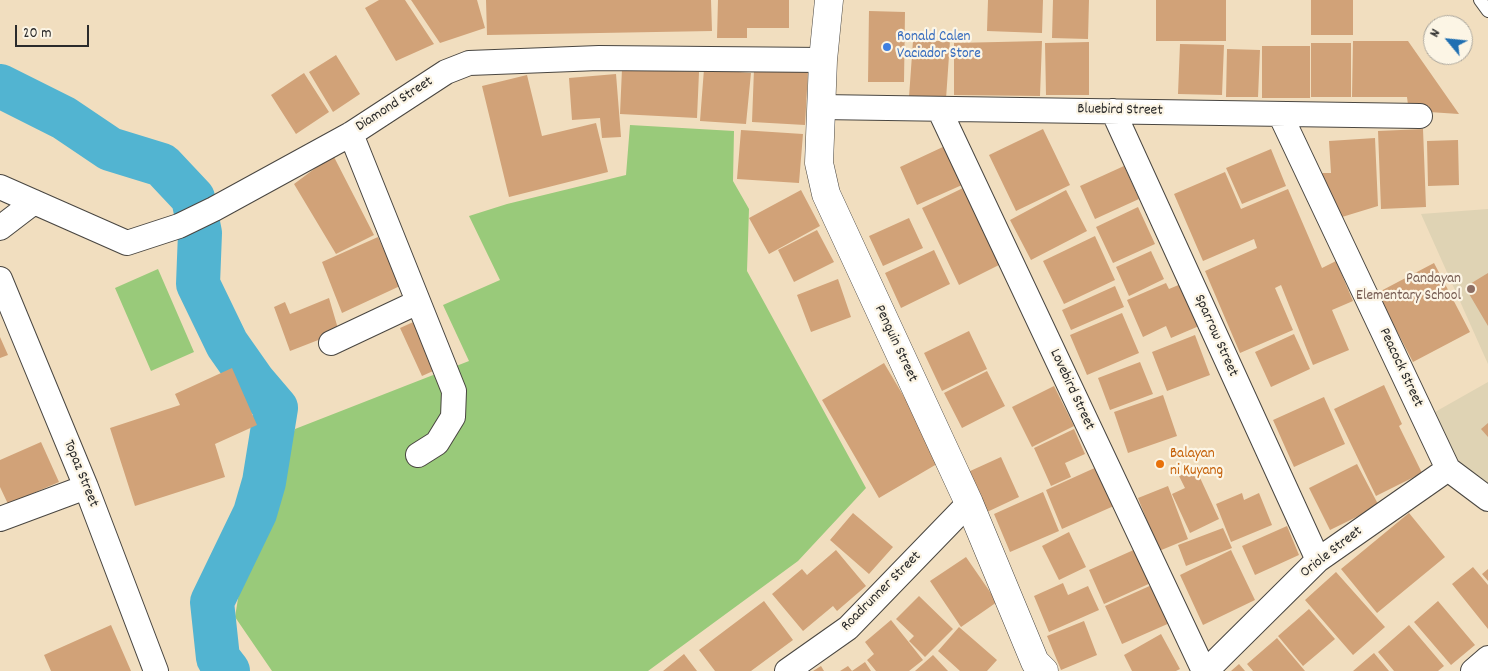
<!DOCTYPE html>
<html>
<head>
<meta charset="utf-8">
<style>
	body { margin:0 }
	#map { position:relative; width:1488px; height:671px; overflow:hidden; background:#f1debf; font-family:Dekko,sans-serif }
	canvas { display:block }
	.north { position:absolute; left:1423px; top:15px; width:50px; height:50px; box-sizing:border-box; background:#fcf5e5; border:1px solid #a8a49b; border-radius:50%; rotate:298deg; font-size:14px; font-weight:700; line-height:20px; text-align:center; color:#2b2b2b }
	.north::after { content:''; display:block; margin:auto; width:18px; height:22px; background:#1f6fb2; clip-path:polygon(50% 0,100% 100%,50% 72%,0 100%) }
	.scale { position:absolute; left:15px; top:25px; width:74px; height:22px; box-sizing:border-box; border:2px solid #2b2b2b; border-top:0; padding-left:6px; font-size:15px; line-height:18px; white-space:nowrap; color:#2b2b2b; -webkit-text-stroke:4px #fcf5e5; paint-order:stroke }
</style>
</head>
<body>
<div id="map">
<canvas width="1488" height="671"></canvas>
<div class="north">N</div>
<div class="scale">20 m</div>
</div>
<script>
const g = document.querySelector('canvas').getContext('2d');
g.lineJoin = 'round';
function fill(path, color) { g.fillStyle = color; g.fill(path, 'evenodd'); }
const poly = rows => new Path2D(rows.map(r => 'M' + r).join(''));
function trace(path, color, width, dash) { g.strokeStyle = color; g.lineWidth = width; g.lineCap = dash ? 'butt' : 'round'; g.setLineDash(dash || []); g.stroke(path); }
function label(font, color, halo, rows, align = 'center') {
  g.font = font + ' Dekko,sans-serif'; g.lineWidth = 4.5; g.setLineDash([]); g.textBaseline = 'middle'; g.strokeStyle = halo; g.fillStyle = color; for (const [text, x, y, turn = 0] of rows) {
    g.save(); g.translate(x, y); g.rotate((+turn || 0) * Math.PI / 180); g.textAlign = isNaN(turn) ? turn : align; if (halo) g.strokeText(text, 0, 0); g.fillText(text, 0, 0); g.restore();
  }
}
fill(poly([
	[1488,209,1488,364,1421,214],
	[1488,382,1488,485,1457,459,1435,412]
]), '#dfd3b4');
fill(poly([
	[630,125,734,131,733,181,749,209,747,271,866,488,798,561,648,671,272,671,235,617,245,556,295,429,469,361,443,305,500,280,469,216,507,204,626,175],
	[158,269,194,352,151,371,115,288]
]), '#99ca7a');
trace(poly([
	[0,86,64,118,110,149,162,165,193,198,200,233,198,284,227,344,253,381,276,408,264,482,255,513,212,602,218,658,228,671]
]), '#52b4d1', 44);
fill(poly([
	[379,0,405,0,434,44,396,61,365,8],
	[411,0,477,0,485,28,440,43],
	[486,0,711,0,712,31,487,35],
	[718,0,789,0,789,28,747,28,747,38,717,38],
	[988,0,1043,0,1042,33,987,31],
	[1053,0,1089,0,1088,39,1052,38],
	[1156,0,1226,0,1226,41,1156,41],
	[1311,0,1353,0,1353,35,1311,35],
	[869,11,905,12,904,82,868,82],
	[913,41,950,41,946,99,909,97],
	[1042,41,1040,96,954,95,954,43],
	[1353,41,1408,41,1459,114,1429,112,1429,106,1408,105,1407,97,1352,97],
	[1089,42,1089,95,1046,95,1045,43],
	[1311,43,1351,43,1351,97,1311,97],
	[1180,44,1224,45,1222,95,1178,94],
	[1262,46,1310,46,1310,98,1262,98],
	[1227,49,1260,50,1258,97,1226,97],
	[336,55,360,94,333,112,309,72],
	[622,69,699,72,697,118,620,114],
	[704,69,751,73,746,124,700,121],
	[754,69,808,71,805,125,752,122],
	[304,73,329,112,296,134,271,95],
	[616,74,621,137,602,138,600,118,572,120,569,78],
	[527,75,542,136,596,123,608,172,509,197,482,86],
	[1043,129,1070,185,1016,211,989,155],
	[1423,129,1426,207,1381,209,1378,131],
	[741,130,803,134,799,183,737,179],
	[1375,138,1378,206,1342,217,1320,173,1331,173,1329,141],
	[1458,140,1459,185,1428,186,1427,141],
	[945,146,962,185,917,205,900,167],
	[1271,149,1286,186,1242,204,1226,168],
	[333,155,374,235,336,254,294,184],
	[1124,166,1139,199,1095,219,1080,186],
	[1225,172,1241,209,1288,189,1322,268,1336,261,1353,301,1332,310,1349,350,1313,365,1281,285,1275,288,1293,330,1240,353,1205,271,1257,248,1254,239,1203,261,1174,194],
	[965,187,1007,261,959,285,922,208],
	[801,190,820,226,769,254,749,218],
	[1066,190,1087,231,1031,260,1010,220],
	[1138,207,1155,244,1113,263,1096,227],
	[909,218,923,248,883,266,869,236],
	[817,230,834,262,794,282,778,250],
	[1095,236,1115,280,1064,304,1043,261],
	[378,237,400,286,342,313,322,262],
	[934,250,950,284,901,308,885,273],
	[1151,251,1164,279,1129,296,1116,267],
	[1434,263,1470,332,1413,362,1377,293],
	[1488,273,1488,326,1465,287],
	[838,279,851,317,811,332,797,295],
	[1188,281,1206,323,1171,338,1166,326,1143,337,1127,300,1166,283,1169,289],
	[1115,286,1124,307,1071,330,1062,310],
	[329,298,339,332,290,351,274,307,285,302,290,314],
	[1122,313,1139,353,1087,375,1070,335],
	[420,319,442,367,422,376,400,328],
	[969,331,987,369,942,391,924,353],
	[1294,334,1310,369,1271,387,1255,352],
	[1195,335,1210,375,1167,391,1152,352],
	[0,337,8,355,0,358],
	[1140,362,1153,394,1110,410,1098,378],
	[884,363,942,461,879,498,822,400],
	[232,368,257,425,215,444,225,477,135,506,110,428,180,405,175,394],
	[987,371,1005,406,962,428,944,393],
	[1384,385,1402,424,1399,426,1422,473,1376,496,1334,409],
	[1054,386,1074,426,1032,447,1012,407],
	[1163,395,1177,436,1128,453,1114,412],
	[1324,397,1345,444,1294,467,1273,420],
	[1488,423,1488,437,1481,429],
	[1074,429,1085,454,1065,463,1071,477,1051,486,1034,448],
	[41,442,59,482,8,504,0,487,0,460],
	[1001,457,1019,497,987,512,968,472],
	[1357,464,1379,506,1330,530,1309,488],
	[1099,466,1116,505,1062,529,1046,490],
	[1196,469,1219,519,1190,533,1172,494,1185,488,1179,476],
	[1168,486,1188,539,1159,551,1138,498],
	[1043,492,1059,531,1010,552,994,514],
	[1242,493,1244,500,1259,493,1272,525,1231,542,1216,504],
	[853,513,893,547,869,574,830,540],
	[1409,513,1445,557,1377,613,1341,569],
	[1287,526,1299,555,1255,575,1242,546],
	[1223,528,1232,548,1186,566,1178,545],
	[1069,532,1086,567,1059,580,1042,546],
	[1138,548,1153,582,1104,604,1089,570],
	[836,550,866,586,837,611,833,606,803,631,772,594,802,569,807,575],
	[1231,550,1255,600,1203,625,1180,575],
	[966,557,997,602,961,627,930,581],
	[1473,567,1488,585,1488,629,1452,584],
	[1488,569,1488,581,1482,574],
	[1336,572,1385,627,1353,655,1305,600],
	[1063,583,1068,595,1088,586,1099,610,1049,632,1034,596],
	[1154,584,1172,622,1122,644,1105,606],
	[919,596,953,629,925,657,909,641,914,636,896,619],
	[764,601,793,640,751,671,715,671,699,650],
	[1438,601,1475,645,1451,665,1414,622],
	[1309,609,1335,639,1303,666,1278,636],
	[891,620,923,660,909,671,876,671,867,660,874,654,865,642],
	[1084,621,1097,655,1061,670,1047,636],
	[111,625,131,671,51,671,44,655],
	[1409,625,1444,666,1438,671,1394,671,1378,652],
	[959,627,997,660,987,671,960,671,938,651],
	[1161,634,1180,669,1176,671,1132,671,1124,655],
	[1277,638,1305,671,1253,671,1247,664],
	[1374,653,1389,671,1353,671],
	[684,654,697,671,663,671],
	[933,655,948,671,915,671],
	[865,662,871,671,852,671],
	[1239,664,1245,671,1231,671],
	[821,666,824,671,813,671],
	[848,666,852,671,840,671]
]), '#d1a278');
const lane = poly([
	[1480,0,1488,11]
]);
const street = poly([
	[821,107,1420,116],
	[939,109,1204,671],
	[1113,111,1318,560],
	[1280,114,1448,469,1488,499],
	[351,134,454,391,453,417,437,443,418,455],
	[0,187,127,243,179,226,214,209,351,134,446,72,469,63,599,58,823,60],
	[0,228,34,202],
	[0,279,86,487,156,671],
	[331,343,418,302],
	[0,519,86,487],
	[787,671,848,628,969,503],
	[1206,671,1318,560,1448,469],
	[1473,671,1488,658]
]);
const secondary = poly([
	[829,0,823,60,819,163,826,194,969,503,1035,662,1044,671]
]);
trace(lane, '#494641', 14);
trace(street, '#494641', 26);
trace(secondary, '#494641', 29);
trace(lane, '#fff', 12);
trace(street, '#fff', 24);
trace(secondary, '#fff', 28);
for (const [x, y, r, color] of [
	[887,47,5,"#3f7fe0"],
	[1471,289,5,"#8d6e63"],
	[1160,464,5,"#e8710a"]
]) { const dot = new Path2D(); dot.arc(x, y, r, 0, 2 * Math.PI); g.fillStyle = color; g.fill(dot); trace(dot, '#fcf5e5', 2); }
label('15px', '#366cbe', '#fcf5e5', [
	["Ronald Calen",897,38],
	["Vaciador Store",897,55]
], 'left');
label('15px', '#2b2b2b', '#fcf5e5', [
	["Diamond Street",395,105,-33],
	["Bluebird Street",1120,111,1],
	["Sparrow Street",1215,336,66],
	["Penguin Street",895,344,65],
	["Peacock Street",1400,368,65],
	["Lovebird Street",1071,390,65],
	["Topaz Street",80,474,68],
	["Oriole Street",1332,553,-38],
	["Roadrunner Street",882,592,-45]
]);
label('15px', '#785e54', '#fcf5e5', [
	["Pandayan",1461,280],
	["Elementary School",1461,297]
], 'right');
label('15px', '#c56008', '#fcf5e5', [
	["Balayan",1170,455],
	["ni Kuyang",1170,472]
], 'left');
</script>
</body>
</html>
